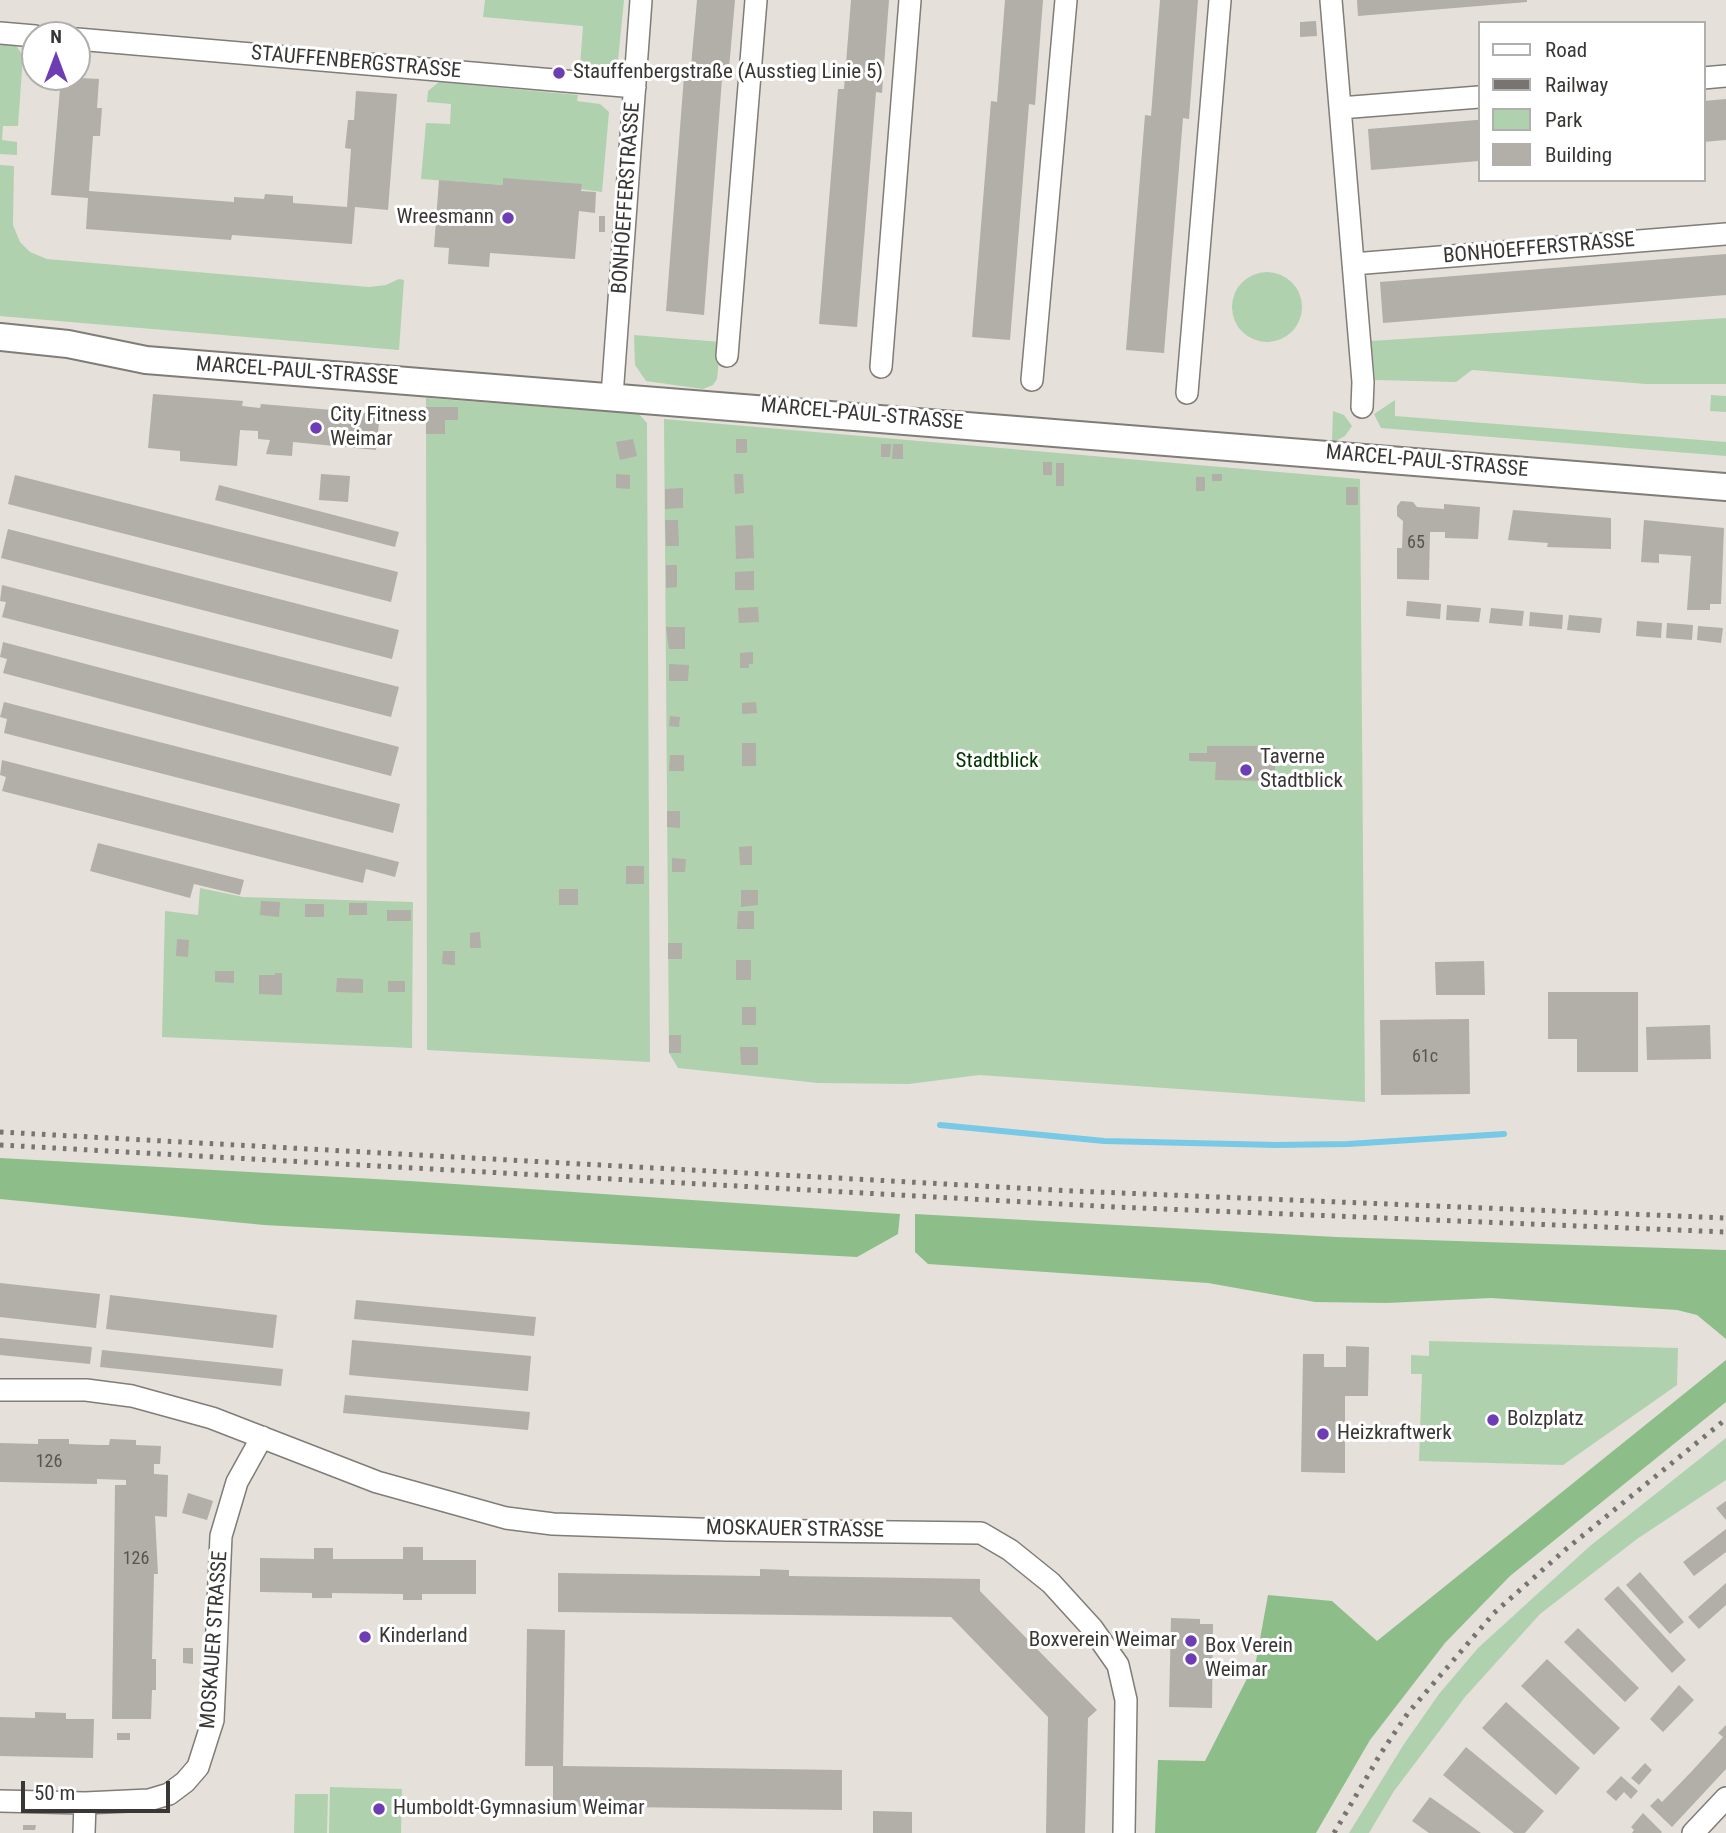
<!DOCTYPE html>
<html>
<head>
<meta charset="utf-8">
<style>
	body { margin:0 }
	#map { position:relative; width:1726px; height:1833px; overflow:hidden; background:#e5e0da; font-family:"Roboto Condensed",sans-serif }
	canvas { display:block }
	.legend { position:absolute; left:1478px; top:21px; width:228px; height:161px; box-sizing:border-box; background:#fff; border:2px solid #b0afae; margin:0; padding:9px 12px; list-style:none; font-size:21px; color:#393735 }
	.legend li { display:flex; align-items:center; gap:14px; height:35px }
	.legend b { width:35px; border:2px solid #b0afae }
	.north { position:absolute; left:21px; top:21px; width:70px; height:70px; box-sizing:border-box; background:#fff; border:2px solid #b0afae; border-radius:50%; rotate:0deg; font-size:19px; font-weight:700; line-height:28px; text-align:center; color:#393735 }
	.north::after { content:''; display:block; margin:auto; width:24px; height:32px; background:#6e3db4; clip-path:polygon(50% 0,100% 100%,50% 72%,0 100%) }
	.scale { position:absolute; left:21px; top:1781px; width:149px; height:32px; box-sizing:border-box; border:4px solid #393735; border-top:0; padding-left:9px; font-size:21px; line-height:24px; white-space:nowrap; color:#393735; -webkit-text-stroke:5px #fff; paint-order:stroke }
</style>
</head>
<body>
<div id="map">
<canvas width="1726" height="1833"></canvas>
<ul class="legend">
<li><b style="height:9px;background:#fff"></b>Road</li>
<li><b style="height:9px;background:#777471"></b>Railway</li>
<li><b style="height:19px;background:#b0d1ad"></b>Park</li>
<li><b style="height:19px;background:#b2aea8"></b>Building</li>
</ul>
<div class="north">N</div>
<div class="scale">50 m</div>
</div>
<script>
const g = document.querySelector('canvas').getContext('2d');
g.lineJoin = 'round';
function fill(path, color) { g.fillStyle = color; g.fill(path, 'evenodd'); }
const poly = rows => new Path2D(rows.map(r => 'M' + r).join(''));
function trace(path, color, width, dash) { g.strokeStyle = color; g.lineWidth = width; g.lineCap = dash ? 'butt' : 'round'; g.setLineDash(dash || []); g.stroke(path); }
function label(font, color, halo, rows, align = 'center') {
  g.font = font + ' "Roboto Condensed",sans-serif'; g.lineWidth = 6; g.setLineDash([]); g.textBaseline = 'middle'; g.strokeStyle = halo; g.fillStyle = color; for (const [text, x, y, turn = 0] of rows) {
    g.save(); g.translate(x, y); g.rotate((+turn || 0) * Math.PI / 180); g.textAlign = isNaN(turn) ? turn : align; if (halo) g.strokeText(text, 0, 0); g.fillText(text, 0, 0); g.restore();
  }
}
fill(poly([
	[485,0,624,0,617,70,580,66,583,26,483,17],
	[0,43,15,44,23,56,18,126,3,126,2,140,17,142,17,155,0,154],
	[439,82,578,95,577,101,600,104,609,112,602,192,503,179,503,185,421,179,426,123,450,124,451,104,427,102,428,91],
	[0,165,14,166,13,225,20,242,30,252,47,259,369,287,386,285,399,279,404,280,399,350,0,316],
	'1232 307a35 35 0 1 1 70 0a35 35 0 1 1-70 0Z',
	[1726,318,1726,384,1646,384,1472,370,1456,382,1375,380,1371,341],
	[634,335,721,342,717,379,713,385,703,389,646,381,635,365],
	[1711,395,1726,396,1726,412,1710,411],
	[426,398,639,414,647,423,650,1062,427,1050],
	[1395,400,1395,416,1726,442,1726,456,1381,428,1374,414],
	[1333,411,1344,415,1352,426,1345,436,1332,443],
	[664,419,1360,479,1365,1102,979,1075,909,1084,818,1083,678,1068,669,1053],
	[200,888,243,897,413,902,412,1048,162,1037,165,911,198,915],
	[1429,1341,1678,1348,1677,1385,1563,1465,1419,1461,1422,1374,1411,1374,1411,1355,1429,1356],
	[1726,1438,1726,1480,1637,1539,1540,1614,1465,1697,1394,1791,1369,1833,1349,1833,1404,1744,1439,1694,1478,1648,1590,1546],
	[330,1787,402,1789,401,1833,329,1833],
	[295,1794,328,1794,327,1833,294,1833]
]), '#b0d1ad');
fill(poly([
	[0,1158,410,1181,900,1214,898,1234,857,1257,264,1225,0,1199],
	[915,1214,1336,1237,1726,1250,1726,1339,1697,1315,1677,1310,1491,1298,1387,1303,1315,1302,1208,1283,928,1264,915,1252],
	[1726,1360,1726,1402,1510,1576,1445,1643,1370,1740,1316,1833,1155,1833,1158,1760,1205,1761,1256,1661,1268,1595,1332,1601,1377,1641]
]), '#8dbe8a');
trace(poly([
	[940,1125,1104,1141,1277,1145,1348,1144,1504,1134]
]), '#77c9e5', 6);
fill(poly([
	[697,0,735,0,728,80,722,79,704,315,666,311,684,76,690,77],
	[851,0,889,0,882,93,876,92,857,327,819,324,838,89,844,89],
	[1005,0,1043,0,1035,105,1029,104,1010,340,972,337,991,101,997,102],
	[1160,0,1198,0,1189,119,1183,118,1164,353,1126,350,1145,115,1151,116],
	[1357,0,1527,0,1527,2,1358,16],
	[1316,21,1317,36,1300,37,1300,22],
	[61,77,99,79,97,108,102,108,100,136,93,136,89,191,234,202,234,197,264,199,265,194,293,196,293,203,347,207,351,149,345,148,348,120,354,120,356,91,397,94,388,210,355,207,352,244,232,235,231,240,86,229,88,198,51,195],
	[1726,99,1726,140,1703,142,1703,101],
	[1476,120,1479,120,1479,161,1371,170,1368,129],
	[503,178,582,184,581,191,596,192,595,213,579,211,575,259,490,253,489,267,448,264,449,248,434,247,439,180,503,185],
	[599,216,605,216,605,232,599,232],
	[1726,254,1726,295,1383,323,1380,282],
	[153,394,243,401,242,406,260,408,261,404,380,414,376,450,293,442,292,456,266,454,270,440,258,439,258,431,240,430,237,466,180,461,180,451,148,448],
	[426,407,458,407,458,420,445,420,445,434,426,434],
	[633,439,637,456,620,460,616,442],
	[736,439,747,439,747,453,736,453],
	[881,444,891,444,890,457,881,457],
	[893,444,903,444,903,459,892,459],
	[1043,462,1052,462,1052,475,1043,475],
	[1056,463,1064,463,1064,486,1056,486],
	[321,474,350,476,348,502,319,500],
	[616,474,630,475,630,489,616,488],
	[734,474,743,474,744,493,735,494],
	[1212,474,1222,474,1222,481,1212,481],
	[15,475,398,572,391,602,8,504],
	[1196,477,1205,477,1205,491,1196,491],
	[219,485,399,532,395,547,215,500],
	[1346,487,1358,487,1358,505,1346,505],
	[683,488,683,508,665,509,665,489],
	[1401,501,1413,502,1417,507,1444,509,1444,504,1480,507,1478,539,1445,538,1445,532,1430,532,1429,580,1397,579,1397,548,1402,548,1403,521,1397,516,1397,506],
	[1513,510,1611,518,1611,549,1547,547,1548,543,1508,540],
	[665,520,678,520,679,546,666,546],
	[1644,520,1724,528,1721,604,1710,604,1710,610,1687,610,1691,556,1659,554,1659,563,1641,562],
	[753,525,754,558,736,559,735,526],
	[8,529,399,630,392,659,1,558],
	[666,565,677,565,677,587,666,588],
	[754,571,754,590,735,590,735,572],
	[2,585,399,687,391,717,2,617,6,602,0,601],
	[1407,601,1441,604,1440,619,1406,616],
	[1447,605,1481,608,1479,622,1446,620],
	[758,607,759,622,739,623,738,608],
	[1491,608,1524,611,1522,626,1489,623],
	[1530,612,1563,615,1562,629,1529,626],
	[1569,615,1602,618,1600,633,1567,630],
	[1637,621,1662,623,1661,638,1636,636],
	[1667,623,1693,625,1692,640,1666,638],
	[1698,626,1723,628,1721,643,1697,640],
	[666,627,685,627,685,649,669,649],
	[3,642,399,747,391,776,3,673,7,659,0,657],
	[753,652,753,664,749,664,749,668,740,668,740,653],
	[669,664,689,665,688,681,669,681],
	[4,702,400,804,393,833,4,733,7,719,0,717],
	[756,702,757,713,742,714,742,703],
	[670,716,680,717,679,727,669,726],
	[742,743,756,743,756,766,742,766],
	[1207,746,1275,746,1275,781,1215,780,1216,762,1189,761,1189,753,1207,753],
	[670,755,684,755,684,771,669,771],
	[2,760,399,862,395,877,366,869,363,883,2,791,6,777,0,775],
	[667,811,680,811,680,828,667,827],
	[98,843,244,880,240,895,194,884,190,898,90,871],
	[752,846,752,865,740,865,739,847],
	[672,858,686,859,685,872,672,872],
	[626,866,644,866,644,884,626,884],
	[559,889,578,889,578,905,559,905],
	[741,890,758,890,758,905,741,907],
	[261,901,280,902,279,917,260,915],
	[349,903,367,903,367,915,349,915],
	[305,904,324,904,324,917,305,917],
	[387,910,411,910,411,921,387,921],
	[738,911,754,911,754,929,737,929],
	[480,932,481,948,470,948,470,933],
	[177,939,189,940,188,957,176,956],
	[668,943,682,943,682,959,668,959],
	[443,951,455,951,455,965,442,964],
	[736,960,751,960,751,980,736,980],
	[1484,961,1485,995,1436,995,1435,962],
	[215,971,234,971,234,983,215,982],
	[275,973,282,973,282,995,259,994,259,975,275,975],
	[337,978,363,979,363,993,336,992],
	[388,981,405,981,405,992,388,992],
	[1548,992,1638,992,1638,1072,1577,1072,1577,1039,1548,1039],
	[742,1007,756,1007,756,1025,742,1025],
	[1469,1019,1470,1094,1381,1095,1380,1020],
	[1710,1025,1711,1059,1647,1060,1646,1027],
	[669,1035,681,1035,681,1053,669,1053],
	[740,1047,758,1047,758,1065,741,1065],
	[0,1283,100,1294,96,1328,0,1317],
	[110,1295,277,1315,273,1348,106,1329],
	[356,1300,536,1317,534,1336,354,1319],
	[0,1338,92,1347,90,1364,0,1355],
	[352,1340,531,1356,528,1391,349,1375],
	[1346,1346,1369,1347,1368,1396,1345,1396,1345,1473,1301,1472,1303,1354,1324,1354,1324,1367,1346,1367],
	[102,1350,283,1369,281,1386,100,1367],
	[345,1395,530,1412,528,1430,343,1413],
	[38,1439,69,1439,69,1444,98,1445,109,1445,110,1439,136,1440,136,1445,161,1446,160,1464,154,1464,154,1474,168,1475,167,1517,155,1516,158,1574,154,1574,152,1659,156,1659,156,1690,152,1690,151,1719,112,1719,115,1485,126,1485,126,1480,97,1479,97,1484,0,1482,0,1443,38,1444],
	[188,1493,213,1501,207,1520,182,1513],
	[1726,1501,1726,1520,1716,1508],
	[1726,1529,1726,1552,1694,1576,1683,1562],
	[403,1547,423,1547,423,1560,476,1560,476,1594,422,1594,422,1600,403,1600,403,1594,332,1593,332,1598,312,1598,312,1593,260,1592,260,1558,314,1559,314,1548,333,1548,333,1559,403,1559],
	[760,1569,789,1570,789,1576,980,1579,980,1591,1097,1710,1088,1718,1085,1833,1046,1833,1048,1717,951,1617,558,1612,558,1573,760,1576],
	[1640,1572,1684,1622,1670,1634,1626,1585],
	[1726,1583,1726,1605,1699,1629,1688,1617],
	[1618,1586,1686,1660,1672,1673,1604,1599],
	[1171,1618,1200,1619,1200,1624,1213,1624,1212,1708,1169,1707],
	[1578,1628,1639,1688,1625,1702,1564,1642],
	[527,1629,565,1630,563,1766,842,1770,842,1810,553,1806,553,1766,525,1766],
	[183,1648,193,1648,193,1664,183,1663],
	[1547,1659,1620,1728,1594,1755,1521,1686],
	[1679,1685,1694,1700,1663,1732,1650,1719],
	[1506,1702,1580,1768,1556,1795,1482,1728],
	[35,1712,66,1713,66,1719,94,1719,93,1758,0,1756,0,1717,35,1718],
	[1726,1725,1726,1769,1672,1827,1650,1806,1658,1798,1662,1802,1692,1771,1723,1737,1718,1733],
	[117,1733,130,1733,130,1740,117,1740],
	[1466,1747,1544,1811,1525,1833,1514,1833,1443,1775],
	[1645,1763,1652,1770,1639,1785,1631,1778],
	[1621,1776,1638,1791,1631,1799,1624,1792,1616,1801,1606,1792],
	[1430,1797,1481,1833,1429,1833,1412,1821],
	[873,1811,912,1812,912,1833,873,1833],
	[1643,1813,1662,1832,1661,1833,1632,1833,1634,1830,1631,1827],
	[23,1825,36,1825,35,1830,23,1830]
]), '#b2aea8');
const minor = poly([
	[1331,0,1363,382,1362,407],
	[0,33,35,36],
	[77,39,635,87],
	[1703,78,1726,76],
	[1340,108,1479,97],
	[1353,264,1726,234],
	[727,356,756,0],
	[881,367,910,0],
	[1032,380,1066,0],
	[1187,393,1220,0],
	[612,396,641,0],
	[0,1390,86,1390,132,1396,212,1418,377,1482,506,1518,553,1524,726,1530,981,1533,1010,1550,1051,1583,1092,1628,1118,1665,1126,1700,1124,1833],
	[0,1801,85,1803,149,1800,169,1794,185,1782,198,1767,213,1720,221,1536,237,1482,262,1437],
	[84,1833,85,1803],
	[1693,1833,1726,1798]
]);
const tertiary = poly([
	[0,337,68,344,146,360,1726,487]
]);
trace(minor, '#807c77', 24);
trace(tertiary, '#807c77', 30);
trace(minor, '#fff', 21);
trace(tertiary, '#fff', 26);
trace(poly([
	[0,1132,1073,1191,1726,1218],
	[0,1145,1115,1207,1726,1232],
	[1334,1833,1381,1753,1408,1713,1494,1613,1565,1550,1726,1419]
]), '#777471', 5, [3.5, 7]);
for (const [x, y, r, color] of [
	[559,73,7,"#6e3db4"],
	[508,218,7,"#6e3db4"],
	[316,428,7,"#6e3db4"],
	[1246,770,7,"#6e3db4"],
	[1493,1420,7,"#6e3db4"],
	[1323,1434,7,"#6e3db4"],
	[365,1637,7,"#6e3db4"],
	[1191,1641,7,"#6e3db4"],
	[1191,1659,7,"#6e3db4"],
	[379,1809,7,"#6e3db4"]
]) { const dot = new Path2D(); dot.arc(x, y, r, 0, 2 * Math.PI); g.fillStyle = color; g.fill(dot); trace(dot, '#fff', 2.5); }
label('18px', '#575552', null, [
	["65",1416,543],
	["61c",1425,1057],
	["126",49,1462],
	["126",136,1559]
]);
label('21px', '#393735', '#fff', [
	["STAUFFENBERGSTRASSE",356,63,5],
	["BONHOEFFERSTRASSE",627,198,-86],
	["BONHOEFFERSTRASSE",1539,249,-5],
	["MARCEL-PAUL-STRASSE",297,372,4],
	["MARCEL-PAUL-STRASSE",862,415,5],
	["MARCEL-PAUL-STRASSE",1427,462,5],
	["MOSKAUER STRASSE",795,1530,1],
	["MOSKAUER STRASSE",215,1640,-86]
]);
label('21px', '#393735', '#fff', [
	["Stauffenbergstraße (Ausstieg Linie 5)",573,73],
	["Wreesmann",494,218,"right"],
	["City Fitness",330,416],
	["Weimar",330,440],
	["Taverne",1260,758],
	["Stadtblick",1260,782],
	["Bolzplatz",1507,1420],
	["Heizkraftwerk",1337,1434],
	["Kinderland",379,1637],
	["Boxverein Weimar",1177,1641,"right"],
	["Box Verein",1205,1647],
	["Weimar",1205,1671],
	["Humboldt-Gymnasium Weimar",393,1809]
], 'left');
label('21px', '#003401', '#fff', [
	["Stadtblick",997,762]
]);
</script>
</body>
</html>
